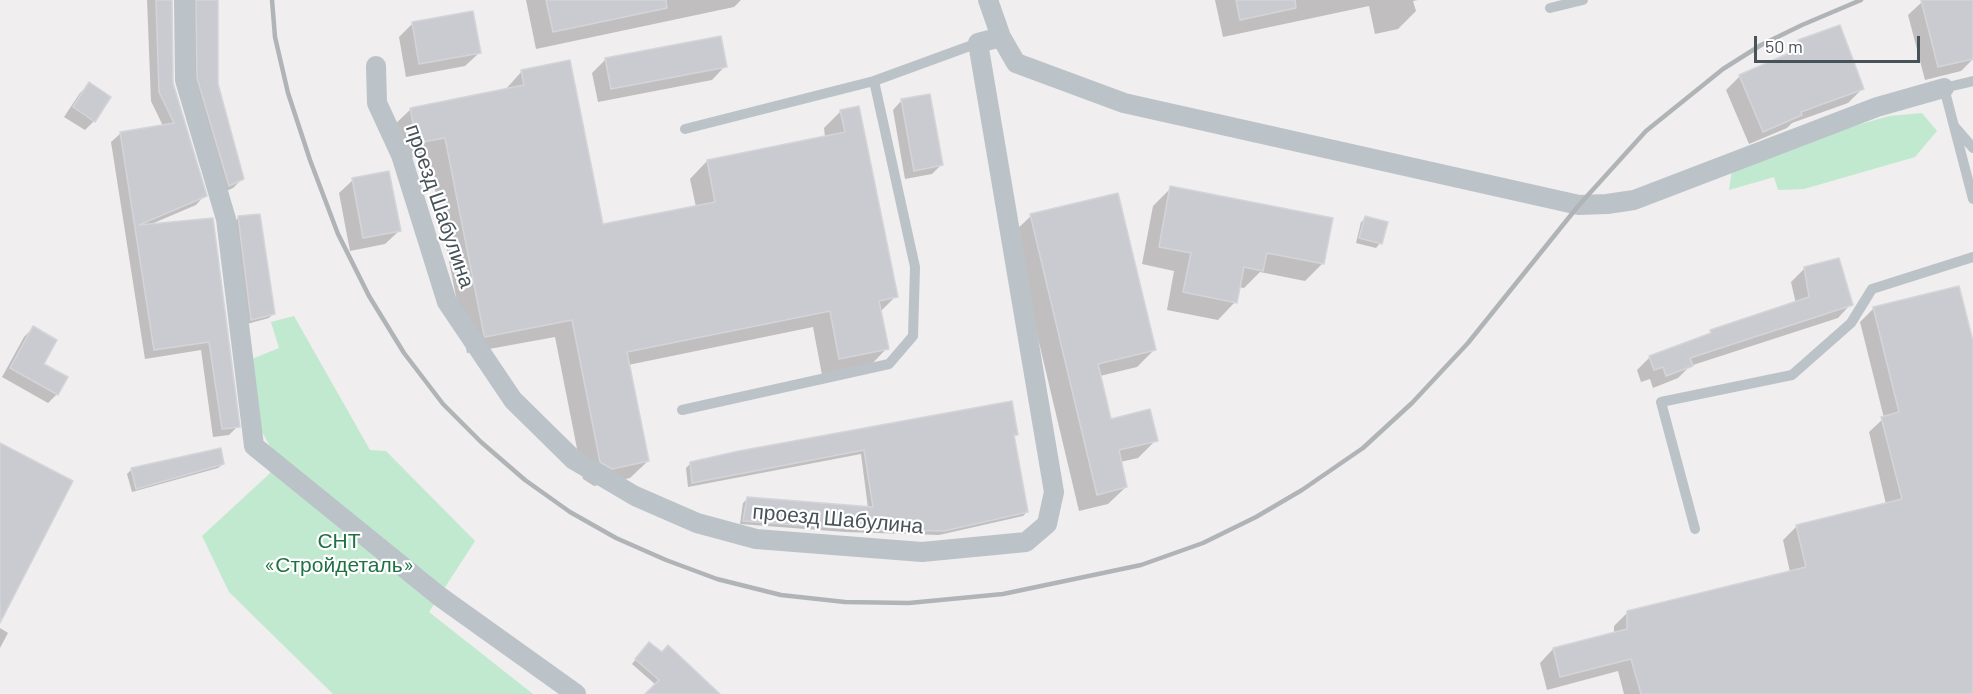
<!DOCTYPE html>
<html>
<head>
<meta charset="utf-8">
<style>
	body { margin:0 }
	#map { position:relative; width:1973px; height:694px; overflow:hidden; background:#f0eeee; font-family:Barlow,sans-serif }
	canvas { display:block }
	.scale { position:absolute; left:1754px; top:36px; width:166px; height:27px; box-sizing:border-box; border:3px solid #485259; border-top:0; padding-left:8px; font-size:18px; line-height:21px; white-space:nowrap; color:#485259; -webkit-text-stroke:4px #fff; paint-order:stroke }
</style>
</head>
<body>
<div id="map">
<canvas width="1973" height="694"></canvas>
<div class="scale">50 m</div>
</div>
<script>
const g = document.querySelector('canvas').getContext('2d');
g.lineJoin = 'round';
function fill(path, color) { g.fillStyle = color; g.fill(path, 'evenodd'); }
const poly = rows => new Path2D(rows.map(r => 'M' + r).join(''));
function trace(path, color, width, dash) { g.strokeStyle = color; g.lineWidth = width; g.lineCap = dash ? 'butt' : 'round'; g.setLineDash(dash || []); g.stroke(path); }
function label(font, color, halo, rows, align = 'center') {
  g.font = font + ' Barlow,sans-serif'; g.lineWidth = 4.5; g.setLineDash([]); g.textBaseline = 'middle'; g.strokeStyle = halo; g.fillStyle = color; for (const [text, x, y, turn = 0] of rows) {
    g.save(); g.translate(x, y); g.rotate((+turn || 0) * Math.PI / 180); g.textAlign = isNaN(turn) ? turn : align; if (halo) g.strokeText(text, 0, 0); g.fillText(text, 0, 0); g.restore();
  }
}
fill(poly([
	[1922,113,1937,131,1915,157,1804,189,1778,190,1774,177,1729,190,1732,170,1834,132,1889,116],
	[294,316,370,450,386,451,475,541,429,612,533,694,333,694,229,592,202,536,267,476,279,463,255,419,247,361,279,348,271,322]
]), '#c1e9cf');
fill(poly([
	[147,0,171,0,172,81,205,195,196,205,149,225,212,220,238,426,229,435,213,437,201,350,145,359,111,142,121,133,163,126,151,101],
	[182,0,216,0,216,84,242,179,233,188,220,194,188,88],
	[526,0,741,0,734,7,536,49],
	[1215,0,1418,0,1413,1,1416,11,1398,29,1375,34,1369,6,1223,37],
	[1929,0,1973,0,1973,59,1961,71,1925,80,1908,15,1922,2],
	[413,23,479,53,465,66,406,77,399,37],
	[1799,42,1862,89,1848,103,1792,123,1787,128,1749,144,1726,90,1740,76,1785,55],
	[606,59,725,66,712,80,598,102,592,73],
	[522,71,602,226,696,207,690,179,707,161,825,137,824,128,841,111,896,296,880,312,887,348,870,366,822,375,813,327,628,365,648,461,630,478,594,486,583,479,555,337,467,353,428,154,400,160,393,126,411,109,505,90],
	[89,84,94,121,85,130,64,117,80,93],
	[902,100,941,165,932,174,905,179,893,110],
	[353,180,399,231,385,244,350,251,339,193],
	[1171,188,1323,263,1305,281,1260,272,1244,288,1238,287,1235,302,1218,320,1167,310,1174,271,1142,264,1153,206],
	[1031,216,1154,350,1137,367,1100,376,1110,420,1156,440,1138,458,1120,462,1126,487,1108,504,1079,511,1013,233],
	[238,218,273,314,269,318,247,324,234,222],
	[1366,218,1380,243,1376,248,1356,243,1361,222],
	[1805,268,1851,304,1838,318,1690,366,1678,378,1653,388,1650,379,1641,382,1637,370,1650,357,1707,336,1711,332,1796,304,1791,282],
	[1874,308,1973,348,1973,694,1624,694,1618,671,1547,690,1540,663,1553,649,1614,634,1614,626,1628,612,1790,572,1783,540,1796,527,1886,504,1869,432,1884,418,1860,322],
	[33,328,42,364,57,394,48,403,2,377,24,337],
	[1016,434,1013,438,1027,512,1023,516,939,535,845,532,740,524,743,503,747,499,868,508,861,454,688,487,686,468,691,463],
	[223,464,218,468,132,492,127,474,131,470],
	[0,628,8,633,0,648],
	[645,648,718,694,647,694,656,685,632,664]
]), '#0003');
const building = poly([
	[156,0,172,0,173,83,207,196,139,225,213,218,240,427,222,429,209,342,154,350,120,132,174,123,159,92,156,0],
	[196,0,218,0,218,84,244,179,229,186,197,78,196,0],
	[546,0,666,0,667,8,553,32,546,0],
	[1236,0,1295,0,1296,8,1240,20,1236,0],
	[1921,0,1973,0,1973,59,1938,67,1921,0],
	[473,11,481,53,419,64,412,22,473,11],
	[1840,25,1864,89,1801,112,1802,115,1763,132,1739,75,1801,48,1798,40,1840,25],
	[721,36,727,67,611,89,605,58,721,36],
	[570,60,603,224,715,202,707,160,845,132,840,110,859,106,898,297,879,301,889,349,839,359,830,311,627,352,649,461,612,469,600,462,572,320,485,337,484,335,445,138,417,143,410,108,524,85,521,70,570,60],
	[89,82,111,97,95,122,73,107,89,82],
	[930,94,943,165,914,171,901,99,930,94],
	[389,171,401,231,363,238,352,178,389,171],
	[1170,186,1333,218,1324,264,1267,253,1263,271,1244,267,1237,303,1183,292,1191,253,1159,247,1170,186],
	[1118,193,1156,350,1098,364,1111,419,1150,409,1158,441,1119,450,1127,487,1097,495,1030,214,1118,193],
	[260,214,275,314,251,320,238,216,260,214],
	[1365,216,1388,222,1382,244,1359,238,1365,216],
	[1839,258,1853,305,1690,358,1693,366,1666,376,1663,367,1654,370,1649,356,1711,333,1710,330,1809,297,1804,267,1839,258],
	[1959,286,1973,341,1973,694,1641,694,1631,659,1560,677,1553,648,1627,629,1627,611,1806,567,1796,525,1902,499,1881,417,1899,412,1873,307,1959,286],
	[33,326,57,340,44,364,68,377,58,395,10,368,33,326],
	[1012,401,1018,435,1014,435,1028,512,944,531,850,529,743,521,747,497,873,507,864,450,692,483,690,462,739,451,1012,401],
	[0,443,73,481,0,623,0,443],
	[221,448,224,464,136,489,131,468,221,448],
	[649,642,662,652,668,645,720,694,645,694,659,680,635,659,649,642]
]);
fill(building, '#c9cbd0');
trace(building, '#d3d5d9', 1.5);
trace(poly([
	[1550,8,1583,0],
	[1973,81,1944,88,1973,199],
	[1955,127,1973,148],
	[685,129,874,81,978,43],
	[682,410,889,364,913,336,915,267,874,81],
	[1695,529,1661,402,1792,375,1851,323,1872,289,1973,257]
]), '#bbc3c9', 10);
trace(poly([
	[184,0,185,80,226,219,254,446,439,596,576,694],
	[988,0,1001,37,1016,63,1124,103,1579,205,1607,204,1634,200,1877,107,1944,88],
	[376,66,377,103,401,155,447,302,513,400,574,460,635,496,697,523,756,539,922,552,1026,542,1047,524,1054,492,978,43,1001,37]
]), '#bbc3c9', 20);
trace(poly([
	[272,0,275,37,288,93,310,160,338,234,369,296,404,353,443,404,481,442,525,480,570,512,616,538,666,560,717,579,781,595,845,602,909,603,1003,594,1141,565,1203,543,1256,517,1302,490,1363,448,1412,403,1468,343,1579,205,1646,131,1723,69,1761,45,1802,25,1861,0]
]), '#b1b4b7', 4.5);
label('21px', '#485259', '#fff', [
	["проезд Шабулина",440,206,71],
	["проезд Шабулина",838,519,5]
]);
label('21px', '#227145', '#fff', [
	["СНТ",339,541],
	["«Стройдеталь»",339,565]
]);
</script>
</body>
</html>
